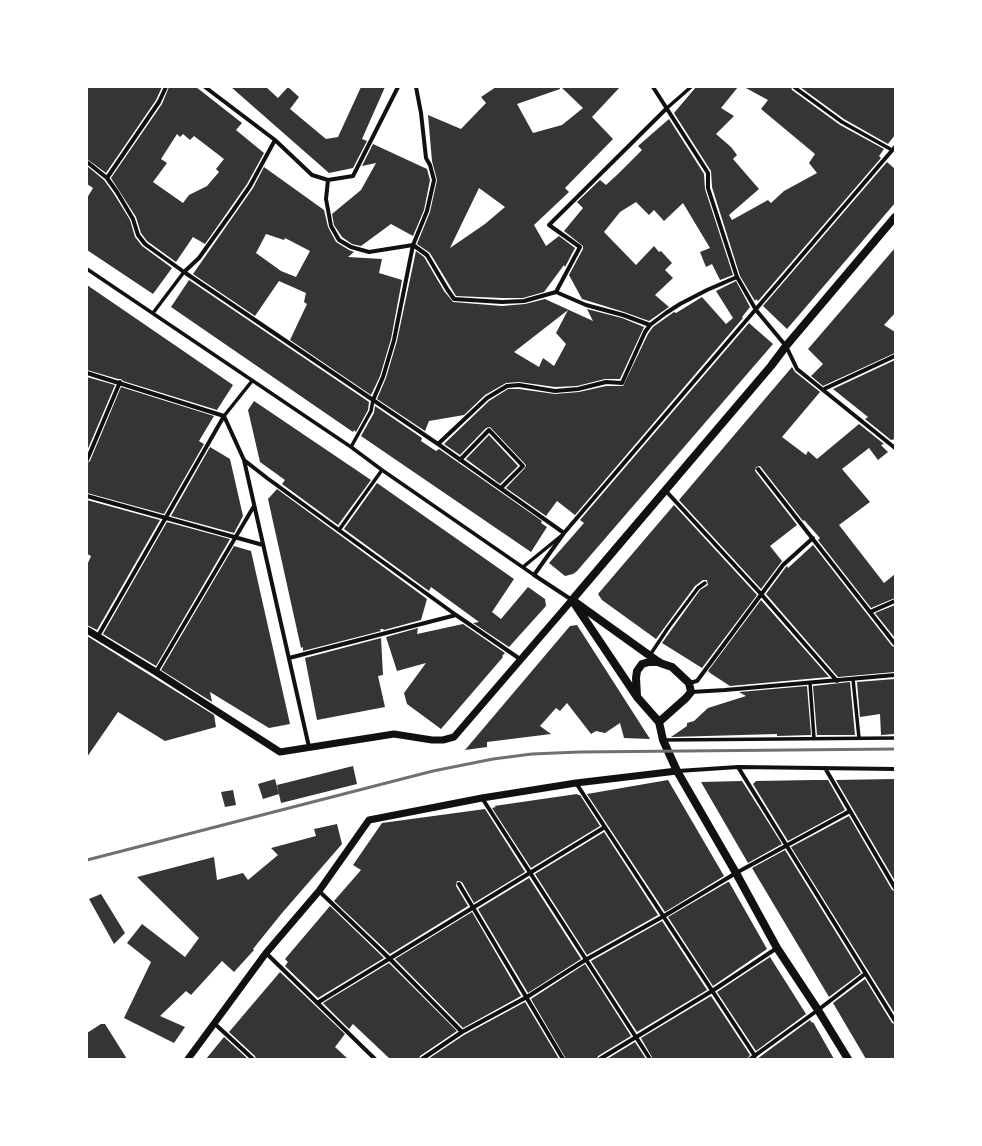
<!DOCTYPE html>
<html>
<head>
<meta charset="utf-8">
<style>
	body { margin:0 }
	#map { position:relative; width:982px; height:1146px; overflow:hidden; background:#fff; font-family:Barlow,sans-serif }
	canvas { display:block }
	.frame { position:absolute; inset:0; border:88px solid #fff; pointer-events:none }
</style>
</head>
<body>
<div id="map">
<canvas width="982" height="1146"></canvas>
<div class="frame"></div>
</div>
<script>
const g = document.querySelector('canvas').getContext('2d');
g.lineJoin = 'round';
function fill(path, color) { g.fillStyle = color; g.fill(path, 'evenodd'); }
const poly = rows => new Path2D(rows.map(r => 'M' + r).join(''));
function trace(path, color, width, dash) { g.strokeStyle = color; g.lineWidth = width; g.lineCap = dash ? 'butt' : 'round'; g.setLineDash(dash || []); g.stroke(path); }
fill(poly([
	[87,87,162,87,156,100,106,173,87,159],
	[169,87,196,87,242,123,236,130,264,153,247,184,205,244,193,237,176,262,147,241,141,233,136,217,111,178,162,104],
	[177,134,180,137,183,134,190,140,194,136,224,159,216,169,219,172,207,186,189,195,183,203,153,182,167,163,161,159],
	[231,87,266,87,278,98,288,87,299,97,290,109,326,139,338,137,361,87,385,87,362,139,367,141,353,168,329,173],
	[496,87,560,87,560,89,517,104,533,133,562,125,583,108,561,87,620,87,592,117,613,139,565,188,569,192,534,225,546,246,559,236,575,248,565,267,564,265,544,292,523,298,502,298,456,296,430,253,417,244,430,212,437,180,432,161,428,115,461,129,486,103,481,97],
	[479,188,505,207,485,224,450,248],
	[696,87,738,87,721,108,734,116,716,134,731,147,737,155,733,159,759,189,729,215,732,220,768,200,771,203,784,191,817,173,809,163,815,154,761,109,768,100,744,87,791,87,792,90,840,125,884,149,879,156,881,158,758,301,756,299,755,301,740,276,712,187,711,171,674,113],
	[800,87,895,87,895,135,888,144,844,119],
	[669,119,704,174,705,189,733,275,720,280,712,264,706,267,700,252,710,248,683,203,664,221,654,210,649,215,636,202,620,212,604,232,636,265,654,246,659,252,661,251,672,263,665,270,673,278,655,295,669,307,649,321,624,312,582,299,569,275,583,249,583,246,564,231,583,208,577,202,600,180,606,185,618,174,642,150,638,146],
	[373,144,427,169,430,180,424,210,413,236,391,224,361,246,352,244,342,237,334,225,332,214,361,190,376,163,362,166],
	[887,162,895,169,895,203,787,329,763,306],
	[87,166,104,180,114,194,130,220,135,237,142,246,172,268,153,294,87,250,87,198,93,188,87,184],
	[264,167,324,210,328,227,336,242,349,250,354,252,348,257,382,259,379,273,402,280,391,339,380,376,371,395,290,340,307,304,304,302,306,293,279,281,255,316,193,274,253,188],
	[266,234,284,240,285,238,310,251,296,277,281,271,256,253],
	[895,248,895,313,884,325,895,332,895,353,823,386,811,376,823,364,808,349],
	[416,251,424,257,444,291,453,302,502,306,525,304,545,299,593,321,587,309,622,318,644,327,620,379,605,379,577,386,555,387,519,382,506,383,485,395,464,415,429,421,425,431,377,399,386,378,397,341],
	[568,310,556,333,566,344,554,366,543,358,539,367,514,352],
	[189,280,369,402,368,410,356,432,354,430,353,432,171,307],
	[736,281,750,307,742,317,743,318,575,515,557,501,546,516,506,488,525,468,526,465,490,427,486,428,460,455,444,444,489,401,508,389,519,389,555,394,579,392,606,386,623,386,648,334,653,327,674,312,676,313,702,297,726,324,733,318,716,291],
	[87,285,233,385,217,410,123,381,121,379,118,379,87,370],
	[749,323,773,344,577,571,573,574,565,576,549,563,584,523,580,520],
	[895,360,895,439,891,440,865,419,868,417,833,389],
	[792,367,795,372,820,392,782,437,806,455,808,451,817,459,859,424,884,444,881,445,888,452,878,460,869,448,842,469,870,502,839,525,884,583,895,574,895,598,871,608,818,540,820,538,804,520,803,521,760,466,756,467,755,471,797,525,770,546,782,561,761,589,679,500],
	[87,377,115,385,87,451],
	[121,387,214,416,199,441,204,444,164,514,87,493,87,463,90,461],
	[254,401,371,480,338,525,282,484,285,480,260,462,248,410],
	[375,406,422,438,421,441,436,451,439,449,542,521,541,523,547,527,531,552,361,436,374,413],
	[489,435,518,466,500,484,466,459],
	[210,447,230,459,243,516,234,533,171,516],
	[377,483,514,579,492,612,501,619,528,587,545,599,546,606,509,647,473,623,479,622,431,587,429,591,344,529],
	[277,489,427,599,421,620,384,630,383,629,380,629,381,631,303,651,303,647,301,648,268,499],
	[87,500,160,520,97,630,87,625,87,565,91,556,87,554],
	[674,505,757,595,702,668,662,643,700,590,708,585,707,580,703,580,695,586,656,639,602,600,598,594],
	[167,522,230,539,156,666,103,634],
	[813,545,892,646,895,647,895,672,838,677,766,594,786,567,787,566,788,568],
	[234,546,251,551,290,724,269,728,210,692,212,702,161,670],
	[761,600,829,677,730,686,710,673,708,671],
	[895,605,895,638,875,613],
	[463,624,505,653,502,656,503,657,441,729,407,704,404,693,426,663,397,671,386,637,418,628,417,634],
	[577,625,650,739,624,738,620,723,605,733,596,731,591,734,567,703,560,711,556,708,540,726,551,734,487,742,487,747,465,750,570,626],
	[87,636,214,715,216,727,165,741,118,712,87,757],
	[381,638,383,675,378,676,385,707,317,720,305,658],
	[895,679,895,734,881,735,880,714,860,717,857,682],
	[850,682,855,735,817,735,813,686],
	[807,686,811,735,777,736,777,734,671,737,687,726,687,723,694,721,708,708,746,696,739,692],
	[353,766,357,784,281,803,277,785],
	[275,779,279,794,263,799,258,784],
	[895,779,895,881,836,780],
	[668,780,724,876,665,912,587,794],
	[814,780,828,780,845,810,788,841,753,784,756,781],
	[742,781,782,844,748,863,701,782],
	[233,790,236,805,225,807,221,792],
	[577,794,578,795,580,795,600,826,531,868,492,808,496,807,494,806],
	[485,809,525,872,474,903,462,882,459,881,457,881,456,886,468,906,390,954,334,901,361,870,353,865,382,823],
	[849,816,892,890,895,891,895,1014,791,847],
	[337,824,342,844,282,913,253,949,254,950,234,972,222,961,191,995,186,991,160,1016,185,1027,174,1043,124,1018,151,962,127,943,142,924,185,957,199,938,137,877,214,857,217,880,243,873,248,880,278,855,271,848,316,836,314,829],
	[604,832,658,915,587,955,535,874],
	[785,850,861,973,829,997,752,868],
	[529,878,581,959,528,993,478,909],
	[728,882,729,882,767,949,713,986,668,917],
	[101,894,125,933,114,944,89,899],
	[330,906,384,958,318,998,285,966,288,962,285,959],
	[472,912,521,996,463,1028,395,959],
	[662,921,707,990,637,1032,591,961],
	[770,957,806,1014,756,1051,717,992],
	[389,963,457,1031,420,1056,419,1059,390,1059,353,1024,349,1029,323,1003],
	[585,964,631,1036,598,1056,597,1059,566,1059,531,999],
	[280,972,345,1034,335,1047,348,1059,256,1059,255,1056,229,1032],
	[865,979,892,1023,895,1024,895,1059,866,1059,833,1003],
	[711,996,750,1055,747,1059,653,1059,641,1038],
	[525,1002,559,1059,428,1059,464,1035],
	[810,1020,812,1023,813,1022,834,1059,757,1059],
	[101,1024,105,1024,127,1059,87,1059,87,1033],
	[224,1037,248,1059,206,1059],
	[635,1042,646,1059,607,1059]
]), '#353535');
trace(poly([
	[794,87,842,122,892,150],
	[667,108,691,87],
	[87,269,351,447,382,470,534,575],
	[153,313,184,272],
	[224,416,252,381],
	[351,447,371,411,373,400],
	[339,530,382,470],
	[523,567,561,536],
	[650,655,668,628,698,588,705,583],
	[853,679,859,738],
	[810,683,814,738],
	[664,740,895,738]
]), '#111', 3.5);
trace(poly([
	[205,87,275,140,312,175,328,180,353,176,398,87],
	[653,87,708,173,708,188,737,277,756,310,786,346,797,369,895,448],
	[87,162,107,178,117,192,133,219,138,235,145,244,184,272,438,444,564,533],
	[107,178,159,102,166,87],
	[328,180,326,199,331,226,339,240,351,247,369,252,413,245],
	[413,245,427,255,447,289,454,299,502,302,524,301,556,292],
	[184,272,199,258,232,212,250,186,275,140],
	[556,292,580,247,549,225,667,108],
	[556,292,586,305,623,315,650,325],
	[87,373,224,416],
	[824,389,895,356],
	[373,400,383,377,394,340,413,245,427,211,434,180,430,165,426,158,421,113,416,87],
	[224,416,244,460,309,747],
	[438,444,487,398,507,386,519,385,555,391,578,389,606,382,622,383,645,332,650,325,666,313,680,304,707,290,737,277],
	[87,460,120,382],
	[244,460,267,478,456,615,520,659],
	[460,460,489,430,523,466,501,488],
	[758,469,895,644],
	[665,490,761,594,837,681],
	[87,496,263,545],
	[572,600,534,575,564,533,895,147],
	[870,612,895,601],
	[98,636,224,416],
	[289,658,456,615],
	[156,672,254,506],
	[689,683,697,681,783,565,813,538],
	[691,692,725,690,895,675],
	[738,767,895,1021],
	[825,768,895,888],
	[678,771,738,767,895,769],
	[576,783,755,1056],
	[482,798,650,1059],
	[459,884,563,1059],
	[319,891,390,959,462,1032],
	[266,953,375,1059],
	[317,1003,605,827],
	[215,1024,253,1059],
	[422,1059,462,1032,527,997,587,959,664,916,736,873,850,811],
	[600,1059,712,991,777,948],
	[750,1059,818,1010,865,974]
]), '#111', 4);
trace(poly([
	[87,630,156,672,280,752,394,734,432,740,443,740,454,737,572,600],
	[188,1059,266,953,319,891,369,820,482,798,576,783,677,771]
]), '#111', 7);
trace(poly([
	[572,600,637,697,659,722,663,740,677,771,736,873,777,948,818,1010,848,1059],
	[572,600,771,366,786,346,895,217],
	[575,602,660,663,672,667,689,683,691,692,686,698,659,722],
	[637,696,636,678,637,671,642,664,649,662,659,662]
]), '#111', 8);
trace(poly([
	[87,860,433,771,493,759,532,754,579,752,895,749]
]), '#707070', 3);
</script>
</body>
</html>
